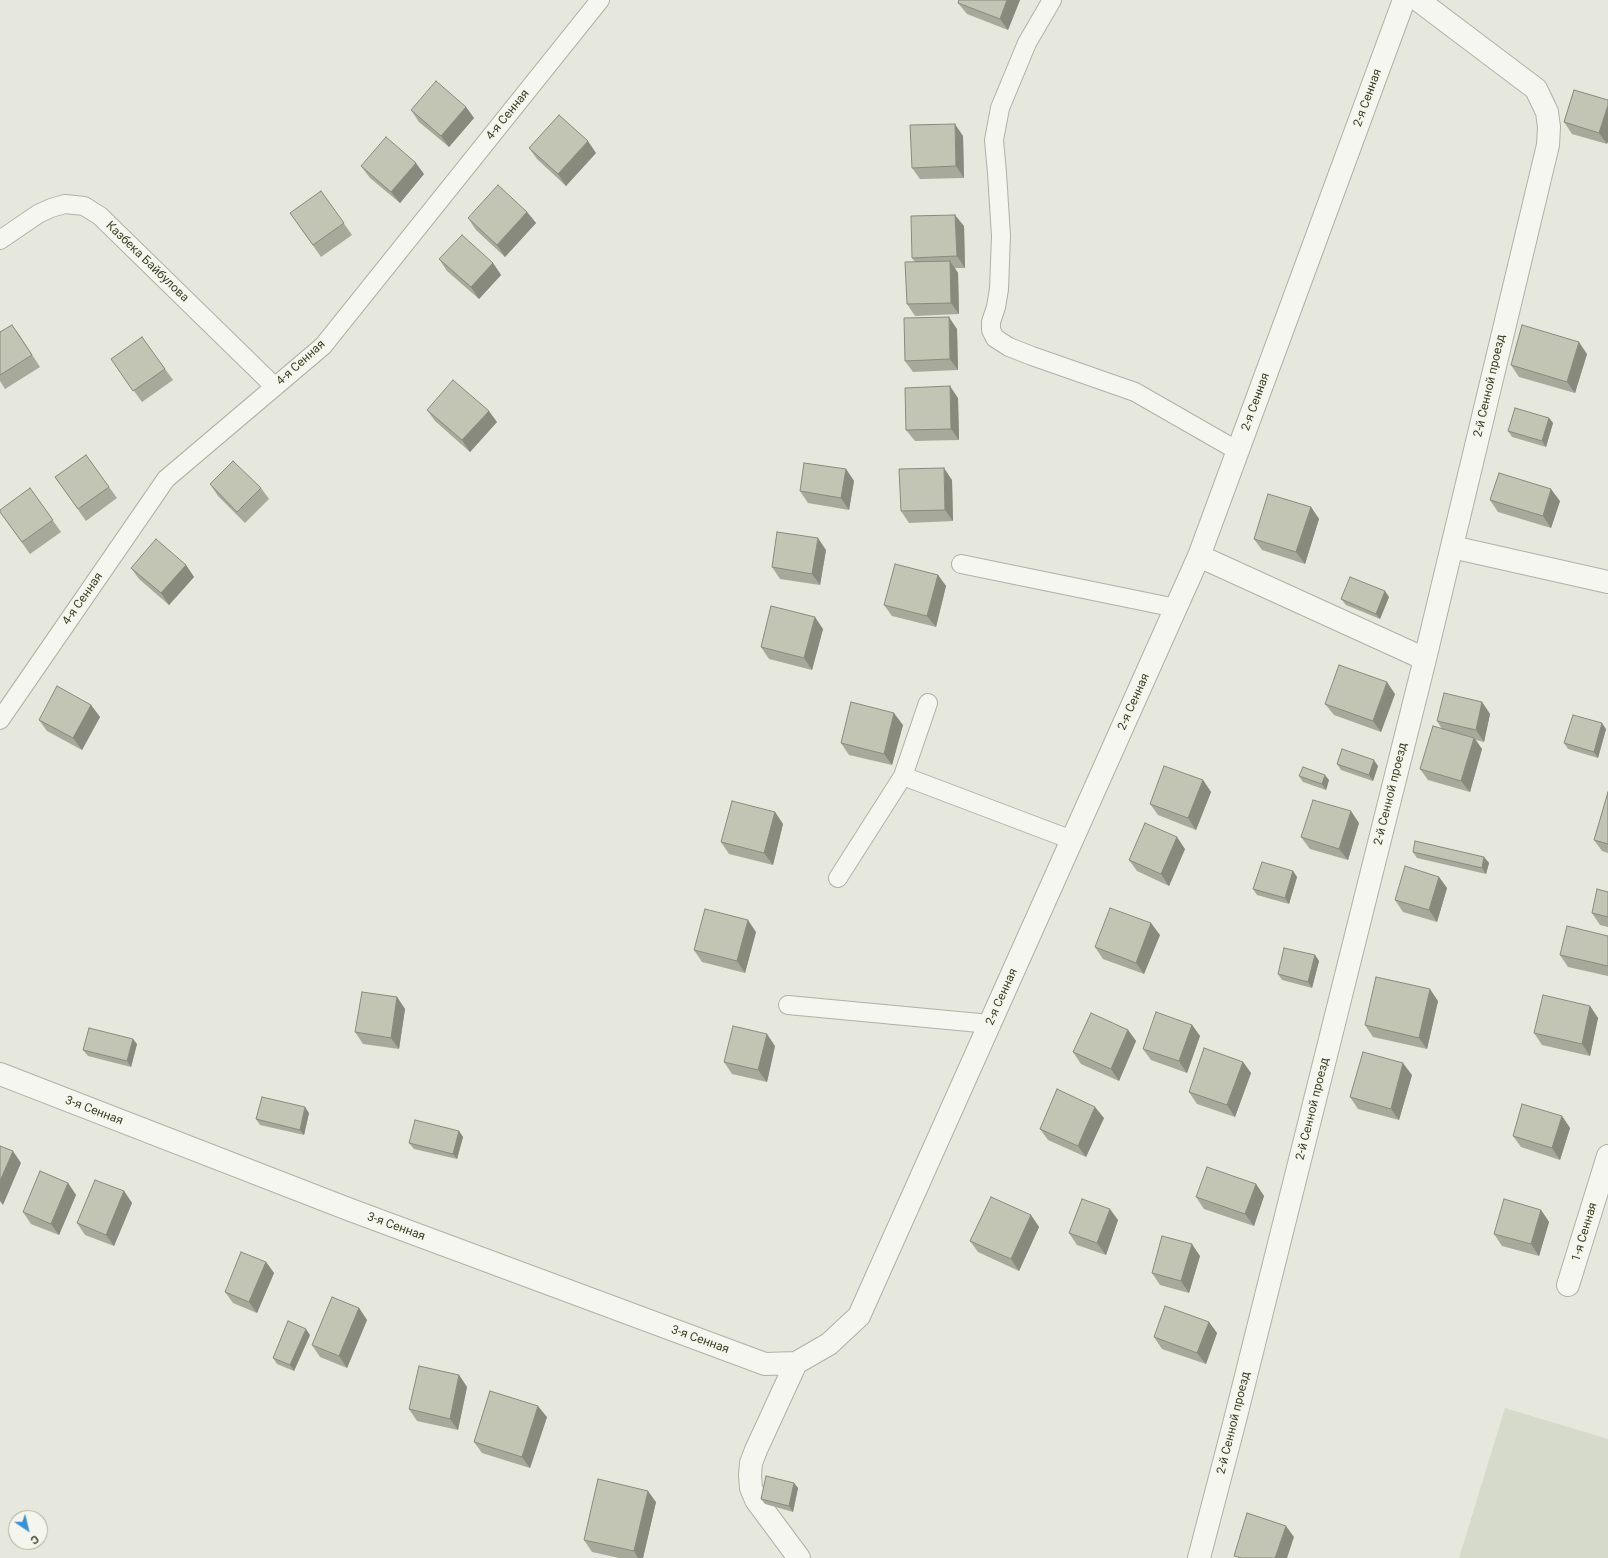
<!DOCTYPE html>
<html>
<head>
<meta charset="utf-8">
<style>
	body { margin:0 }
	#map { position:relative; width:1608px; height:1558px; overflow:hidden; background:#e6e8dd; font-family:Roboto,sans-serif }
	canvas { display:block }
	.north { position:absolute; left:8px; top:1510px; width:40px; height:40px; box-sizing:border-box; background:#f4f6ed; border:1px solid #aaad9d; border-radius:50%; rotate:145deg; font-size:11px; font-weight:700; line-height:16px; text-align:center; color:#3a4025 }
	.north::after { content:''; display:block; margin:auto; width:14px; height:18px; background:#3892d7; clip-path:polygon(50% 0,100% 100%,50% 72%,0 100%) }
</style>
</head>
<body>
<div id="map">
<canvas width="1608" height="1558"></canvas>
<div class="north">С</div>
</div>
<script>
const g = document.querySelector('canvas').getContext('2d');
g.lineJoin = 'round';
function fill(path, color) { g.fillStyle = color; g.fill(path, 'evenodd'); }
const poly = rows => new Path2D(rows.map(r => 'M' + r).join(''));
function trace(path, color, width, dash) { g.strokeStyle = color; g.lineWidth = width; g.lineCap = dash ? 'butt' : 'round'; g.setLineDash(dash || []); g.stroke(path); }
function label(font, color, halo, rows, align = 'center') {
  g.font = font + ' Roboto,sans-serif'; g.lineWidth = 3.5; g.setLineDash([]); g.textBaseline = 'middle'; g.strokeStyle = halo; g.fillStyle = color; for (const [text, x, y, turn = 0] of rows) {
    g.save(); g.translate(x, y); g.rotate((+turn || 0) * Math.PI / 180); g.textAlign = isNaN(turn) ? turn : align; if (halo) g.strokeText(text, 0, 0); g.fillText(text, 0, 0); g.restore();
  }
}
fill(poly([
	[1505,1408,1608,1439,1608,1558,1459,1558]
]), '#d6dacb');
const service = poly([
	[1052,0,1027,43,1000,108,994,140,997,173,1001,236,999,289,996,307,991,322,991,330,995,338,1009,347,1032,356,1135,392,1238,451],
	[0,240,38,214,51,208,65,204,84,206,100,216,275,387],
	[961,564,1176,608],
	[0,720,166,479,323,346,600,0],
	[903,776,928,703],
	[838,878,903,776,1072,840],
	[788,1005,990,1024]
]);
const minor = poly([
	[1418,0,1536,89,1547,112,1549,127,1548,145,1425,659],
	[1452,547,1608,582],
	[0,1074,348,1209,765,1364,796,1363,829,1344,859,1316,1199,556,1404,0],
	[1568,1285,1608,1156],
	[796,1363,756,1450,751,1463,750,1475,751,1488,756,1500,799,1558],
	[1199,1558,1234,1424,1425,659,1199,556]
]);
trace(service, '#afb2a2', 20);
trace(minor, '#afb2a2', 24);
trace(service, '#f5f6f0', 18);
trace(minor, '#f5f6f0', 22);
fill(poly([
	[1020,0,1008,30,967,14,958,3],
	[1574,90,1607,144,1572,134,1564,122],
	[466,107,474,118,449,147,419,122,411,110],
	[963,136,964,178,920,179,912,168],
	[529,148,596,153,566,186,537,159],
	[361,166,424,174,400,203,370,178],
	[321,191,352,235,321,257,290,213],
	[527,212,536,223,505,257,476,230,468,218],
	[964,226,965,268,955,268,958,273,959,314,915,316,907,304,915,262,912,258],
	[439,259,493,263,501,275,479,299,447,271],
	[12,325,40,367,5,389,0,381,0,332],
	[957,329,958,370,913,372,905,361],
	[142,337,173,380,142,402,111,359],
	[1587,354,1575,393,1519,377,1511,365],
	[958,398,959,440,915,441,906,430],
	[427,410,497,422,470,452,435,421],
	[1549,418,1553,423,1546,447,1512,437,1508,431],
	[86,455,117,498,86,521,55,477],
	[846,469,854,481,849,510,808,503,800,491],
	[952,480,953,521,909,523,901,511],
	[210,484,261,488,269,499,245,523,218,496],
	[30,488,61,532,30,554,0,512],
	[1490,500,1560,501,1551,528,1498,512],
	[1311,507,1319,519,1305,564,1262,550,1254,539],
	[826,550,820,585,780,579,772,567],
	[186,565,194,577,169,605,139,579,131,568],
	[938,575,946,586,936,627,892,616,884,605],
	[1389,597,1380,619,1346,605,1341,599],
	[823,629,812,670,769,659,761,647],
	[1395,694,1381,732,1334,715,1325,704],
	[1482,702,1490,714,1484,742,1476,740,1482,749,1470,792,1428,780,1420,769,1442,729,1437,721],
	[91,705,100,717,82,750,47,731,39,720],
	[903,725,892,765,849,755,841,743],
	[1606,729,1598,758,1568,749,1564,743],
	[1337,764,1378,766,1373,781,1341,770],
	[1299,776,1329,780,1326,790,1303,782],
	[1203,780,1211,792,1196,830,1158,815,1150,804],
	[1608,792,1608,853,1602,851,1594,840],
	[775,812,783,824,773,865,729,854,721,842],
	[1359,823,1348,860,1310,849,1301,837],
	[1185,849,1169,886,1137,871,1129,860],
	[1413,852,1484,857,1489,863,1486,874,1417,858],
	[1293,871,1297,877,1289,904,1257,895,1253,889],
	[1439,877,1447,888,1437,922,1403,912,1395,900],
	[1608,892,1608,927,1600,925,1592,913],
	[756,932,745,973,702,962,694,950],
	[1160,935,1144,974,1103,959,1095,947],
	[1608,936,1608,976,1568,967,1560,955],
	[1315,955,1319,961,1312,988,1282,980,1278,974],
	[397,997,405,1009,399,1049,363,1044,355,1032],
	[1438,1001,1427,1049,1373,1037,1365,1025],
	[1590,1006,1598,1018,1590,1056,1542,1045,1534,1033],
	[1192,1025,1200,1036,1187,1073,1151,1060,1143,1049],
	[1128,1030,1136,1041,1119,1081,1081,1064,1073,1052],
	[137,1044,131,1067,88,1056,83,1050],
	[775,1046,767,1082,732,1074,724,1062],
	[1243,1062,1251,1073,1235,1117,1197,1104,1189,1092],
	[1412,1075,1399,1120,1358,1109,1350,1097],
	[309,1113,304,1135,260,1125,256,1119],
	[1562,1116,1570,1128,1560,1160,1521,1147,1513,1136],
	[1104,1118,1086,1157,1048,1140,1040,1129],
	[459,1131,463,1137,457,1159,414,1149,409,1143],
	[68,1183,76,1195,59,1235,31,1224,23,1212],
	[1256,1184,1264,1196,1254,1226,1204,1209,1196,1197],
	[124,1191,132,1203,114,1246,85,1235,77,1223],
	[1541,1210,1549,1222,1539,1256,1502,1246,1494,1234],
	[1031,1215,1039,1227,1019,1271,978,1252,970,1241],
	[1118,1220,1106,1255,1077,1245,1069,1233],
	[1200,1256,1189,1293,1160,1285,1152,1273],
	[266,1262,274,1273,257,1313,233,1303,225,1292],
	[359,1308,367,1320,347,1368,320,1357,312,1345],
	[1209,1322,1217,1333,1206,1364,1162,1349,1154,1337],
	[310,1335,294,1371,277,1364,273,1358],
	[459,1375,467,1387,458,1430,417,1421,409,1409],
	[547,1417,530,1468,482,1453,474,1442],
	[794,1483,798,1488,793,1512,765,1504,761,1499],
	[656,1502,643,1558,619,1558,592,1552,584,1540]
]), '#a7a99b');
fill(poly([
	[1007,0,1020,0,1008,30,1000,19],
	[1608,105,1608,142,1607,144,1599,133],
	[466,107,474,118,449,147,441,136],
	[955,124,963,136,964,178,956,166],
	[588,141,596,153,566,186,558,174],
	[416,163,424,174,400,203,391,192],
	[527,212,536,223,505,257,497,245],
	[955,215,964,226,965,268,957,256],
	[950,261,958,273,959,314,951,303],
	[493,263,501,275,479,299,471,287],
	[949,317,957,329,958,370,950,359],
	[12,325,20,336,40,367],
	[1579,342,1587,354,1575,393,1567,382],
	[950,386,958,398,959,440,951,429],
	[489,411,497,422,470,452,462,440],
	[1549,418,1553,423,1546,447,1542,441],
	[944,468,952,480,953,521,945,510],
	[846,469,854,481,849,510,841,498],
	[1551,489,1560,501,1551,528,1543,516],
	[1311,507,1319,519,1305,564,1296,552],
	[818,538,826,550,820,585,812,574],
	[186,565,194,577,169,605,161,593],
	[938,575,946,586,936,627,927,616],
	[1385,591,1389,597,1380,619,1376,614],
	[815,617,823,629,812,670,804,658],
	[1387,682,1395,694,1381,732,1373,721],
	[1482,702,1490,714,1484,742,1476,730],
	[91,705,100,717,82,750,73,738],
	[894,713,903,725,892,765,884,754],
	[1602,723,1606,729,1598,758,1594,752],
	[1474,738,1482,749,1470,792,1461,781],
	[1374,760,1378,766,1373,781,1369,775],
	[1325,775,1329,780,1326,790,1322,784],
	[1203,780,1211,792,1196,830,1188,818],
	[1351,811,1359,823,1348,860,1339,849],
	[775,812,783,824,773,865,764,853],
	[1177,837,1185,849,1169,886,1161,874],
	[1484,857,1489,863,1486,874,1482,868],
	[1293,871,1297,877,1289,904,1285,898],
	[1439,877,1447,888,1437,922,1429,910],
	[748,920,756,932,745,973,737,961],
	[1151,923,1160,935,1144,974,1136,963],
	[1315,955,1319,961,1312,988,1308,982],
	[1430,989,1438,1001,1427,1049,1419,1038],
	[397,997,405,1009,399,1049,391,1038],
	[1590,1006,1598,1018,1590,1056,1582,1044],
	[1192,1025,1200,1036,1187,1073,1179,1061],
	[1128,1030,1136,1041,1119,1081,1111,1069],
	[767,1034,775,1046,767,1082,758,1070],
	[133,1039,137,1044,131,1067,127,1061],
	[1243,1062,1251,1073,1235,1117,1227,1105],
	[1403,1063,1412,1075,1399,1120,1391,1109],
	[305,1107,309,1113,304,1135,300,1130],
	[1095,1107,1104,1118,1086,1157,1078,1146],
	[1562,1116,1570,1128,1560,1160,1552,1148],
	[459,1131,463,1137,457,1159,453,1154],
	[13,1151,21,1163,3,1205,0,1201,0,1181],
	[68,1183,76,1195,59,1235,51,1224],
	[1256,1184,1264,1196,1254,1226,1245,1214],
	[124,1191,132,1203,114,1246,106,1235],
	[1110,1209,1118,1220,1106,1255,1097,1243],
	[1541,1210,1549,1222,1539,1256,1531,1244],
	[1031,1215,1039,1227,1019,1271,1011,1259],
	[1192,1244,1200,1256,1189,1293,1181,1281],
	[266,1262,274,1273,257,1313,249,1302],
	[359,1308,367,1320,347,1368,339,1356],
	[1209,1322,1217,1333,1206,1364,1197,1353],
	[306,1329,310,1335,294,1371,290,1365],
	[459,1375,467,1387,458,1430,450,1419],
	[538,1406,547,1417,530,1468,522,1457],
	[794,1483,798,1488,793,1512,789,1506],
	[648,1491,656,1502,643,1558,638,1558,634,1551],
	[1286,1526,1294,1537,1287,1558,1275,1558]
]), '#888a7e');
const building = poly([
	[959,0,1007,0,1000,19,958,3,959,0],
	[436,81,466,107,441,136,411,110,436,81],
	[1574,90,1608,100,1608,105,1599,133,1564,122,1574,90],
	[559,115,588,141,558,174,529,148,559,115],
	[955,124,956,166,912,168,910,125,955,124],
	[386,137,416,163,391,192,361,166,386,137],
	[498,185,527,212,497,245,468,218,498,185],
	[321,191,344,223,313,245,290,213,321,191],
	[955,215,957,256,912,258,911,216,955,215],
	[462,235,493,263,471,287,439,259,462,235],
	[950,261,951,303,907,304,905,262,950,261],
	[949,317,950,359,905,361,904,318,949,317],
	[12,325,32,355,0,375,0,332,12,325],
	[1522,325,1579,342,1567,382,1511,365,1522,325],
	[142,337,165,369,133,391,111,359,142,337],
	[453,380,489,411,462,440,427,410,453,380],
	[950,386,951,429,906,430,905,388,950,386],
	[1515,408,1549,418,1542,441,1508,431,1515,408],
	[86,455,109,487,78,509,55,477,86,455],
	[233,461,261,488,237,512,210,484,233,461],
	[804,463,846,469,841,498,800,491,804,463],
	[944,468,945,510,901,511,899,469,944,468],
	[1499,473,1551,489,1543,516,1490,500,1499,473],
	[30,488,53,520,22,542,0,512,0,510,30,488],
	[1268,494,1311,507,1296,552,1254,539,1268,494],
	[777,532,818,538,812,574,772,567,777,532],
	[156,539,186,565,161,593,131,568,156,539],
	[895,564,938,575,927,616,884,605,895,564],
	[1350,577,1385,591,1376,614,1341,599,1350,577],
	[771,606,815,617,804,658,761,647,771,606],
	[1339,665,1387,682,1373,721,1325,704,1339,665],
	[57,686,91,705,73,738,39,720,57,686],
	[1444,693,1482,702,1476,730,1437,721,1444,693],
	[851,702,894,713,884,754,841,743,851,702],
	[1573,715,1602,723,1594,752,1564,743,1573,715],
	[1433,726,1474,738,1461,781,1420,769,1433,726],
	[1342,749,1374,760,1369,775,1337,764,1342,749],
	[1164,766,1203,780,1188,818,1150,804,1164,766],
	[1303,767,1325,775,1322,784,1299,776,1303,767],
	[1608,792,1608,844,1594,840,1608,792],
	[1313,800,1351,811,1339,849,1301,837,1313,800],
	[732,801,775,812,764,853,721,842,732,801],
	[1145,823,1177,837,1161,874,1129,860,1145,823],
	[1415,841,1484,857,1482,868,1413,852,1415,841],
	[1262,862,1293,871,1285,898,1253,889,1262,862],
	[1405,866,1439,877,1429,910,1395,900,1405,866],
	[1597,889,1608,892,1608,917,1592,913,1597,889],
	[1110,908,1151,923,1136,963,1095,947,1110,908],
	[705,909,748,920,737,961,694,950,705,909],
	[1567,926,1608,936,1608,966,1560,955,1567,926],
	[1284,948,1315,955,1308,982,1278,974,1284,948],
	[1376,977,1430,989,1419,1038,1365,1025,1376,977],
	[362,992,397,997,391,1038,355,1032,362,992],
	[1543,995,1590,1006,1582,1044,1534,1033,1543,995],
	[1156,1012,1192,1025,1179,1061,1143,1049,1156,1012],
	[1091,1013,1128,1030,1111,1069,1073,1052,1091,1013],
	[733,1026,767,1034,758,1070,724,1062,733,1026],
	[89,1028,133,1039,127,1061,83,1050,89,1028],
	[1204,1048,1243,1062,1227,1105,1189,1092,1204,1048],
	[1363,1052,1403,1063,1391,1109,1350,1097,1363,1052],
	[1057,1089,1095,1107,1078,1146,1040,1129,1057,1089],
	[262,1097,305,1107,300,1130,256,1119,262,1097],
	[1522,1104,1562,1116,1552,1148,1513,1136,1522,1104],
	[415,1120,459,1131,453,1154,409,1143,415,1120],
	[0,1146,13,1151,0,1181,0,1146],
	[1207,1167,1256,1184,1245,1214,1196,1197,1207,1167],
	[40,1171,68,1183,51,1224,23,1212,40,1171],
	[95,1180,124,1191,106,1235,77,1223,95,1180],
	[991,1197,1031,1215,1011,1259,970,1241,991,1197],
	[1082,1199,1110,1209,1097,1243,1069,1233,1082,1199],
	[1504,1199,1541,1210,1531,1244,1494,1234,1504,1199],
	[1162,1236,1192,1244,1181,1281,1152,1273,1162,1236],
	[241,1252,266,1262,249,1302,225,1292,241,1252],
	[332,1297,359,1308,339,1356,312,1345,332,1297],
	[1165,1306,1209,1322,1197,1353,1154,1337,1165,1306],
	[288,1321,306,1329,290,1365,273,1358,288,1321],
	[419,1366,459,1375,450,1419,409,1409,419,1366],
	[490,1391,538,1406,522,1457,474,1442,490,1391],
	[766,1476,794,1483,789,1506,761,1499,766,1476],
	[598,1479,648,1491,634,1551,584,1540,598,1479],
	[1247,1513,1286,1526,1275,1558,1241,1558,1234,1556,1247,1513]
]);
fill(building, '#c2c5b4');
trace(building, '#888a7e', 1);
label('12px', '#3a4025', '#f4f6ed', [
	["2-я Сенная",1368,98,-70],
	["4-я Сенная",508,115,-51],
	["Казбека Байбулова",147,262,44],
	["4-я Сенная",301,363,-42],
	["2-й Сенной проезд",1490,386,-77],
	["2-я Сенная",1256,402,-70],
	["4-я Сенная",83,599,-55],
	["2-я Сенная",1134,702,-66],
	["2-й Сенной проезд",1391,794,-76],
	["2-я Сенная",1002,997,-66],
	["2-й Сенной проезд",1313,1109,-76],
	["3-я Сенная",94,1111,21],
	["3-я Сенная",396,1227,20],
	["1-я Сенная",1585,1232,-73],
	["3-я Сенная",700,1340,20],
	["2-й Сенной проезд",1234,1423,-76]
]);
</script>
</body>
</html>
